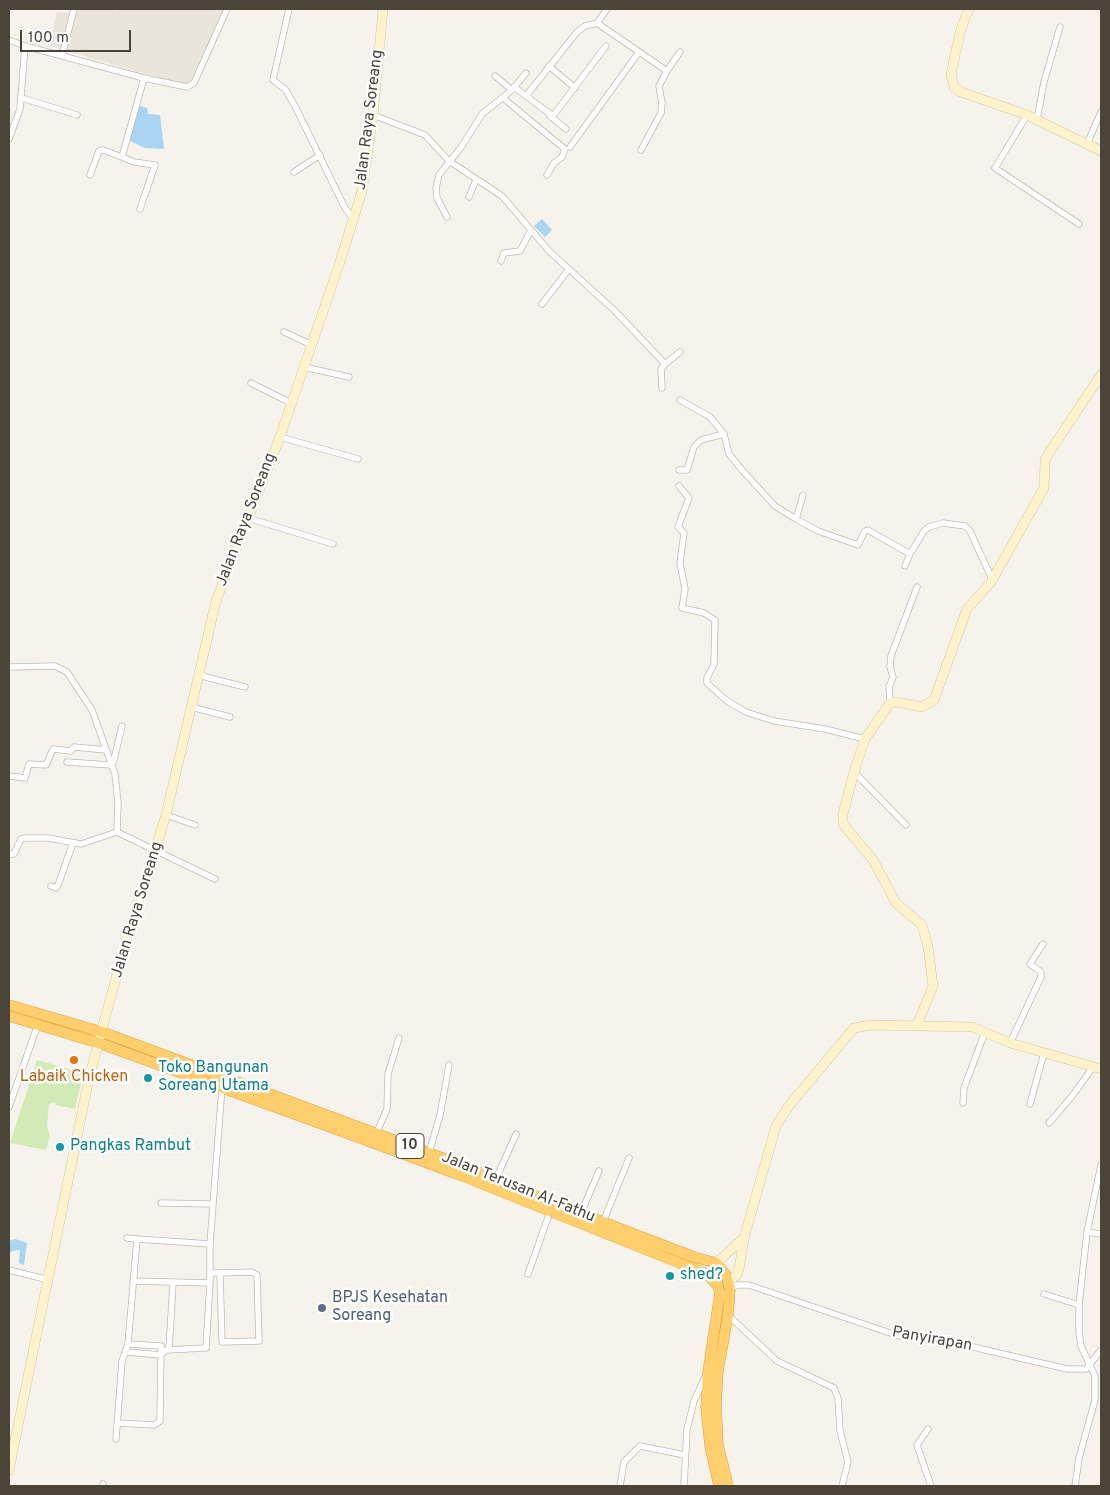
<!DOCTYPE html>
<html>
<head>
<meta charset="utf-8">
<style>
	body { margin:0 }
	#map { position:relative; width:1110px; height:1495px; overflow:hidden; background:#f6f3ec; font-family:Overpass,sans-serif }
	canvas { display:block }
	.frame { position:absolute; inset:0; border:10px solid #4b4439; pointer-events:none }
	.scale { position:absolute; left:20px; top:30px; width:111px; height:22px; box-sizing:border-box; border:2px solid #4b4439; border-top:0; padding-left:6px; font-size:15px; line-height:18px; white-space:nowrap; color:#4b4439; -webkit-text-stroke:4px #fff; paint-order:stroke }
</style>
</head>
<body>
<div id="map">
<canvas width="1110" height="1495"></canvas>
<div class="frame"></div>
<div class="scale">100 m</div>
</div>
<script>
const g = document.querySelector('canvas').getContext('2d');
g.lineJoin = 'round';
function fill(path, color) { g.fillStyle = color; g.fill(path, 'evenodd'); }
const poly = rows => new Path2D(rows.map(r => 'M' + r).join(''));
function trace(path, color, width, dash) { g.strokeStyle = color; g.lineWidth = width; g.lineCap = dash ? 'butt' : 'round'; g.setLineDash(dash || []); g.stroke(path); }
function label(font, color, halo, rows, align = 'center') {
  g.font = font + ' Overpass,sans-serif'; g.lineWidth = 5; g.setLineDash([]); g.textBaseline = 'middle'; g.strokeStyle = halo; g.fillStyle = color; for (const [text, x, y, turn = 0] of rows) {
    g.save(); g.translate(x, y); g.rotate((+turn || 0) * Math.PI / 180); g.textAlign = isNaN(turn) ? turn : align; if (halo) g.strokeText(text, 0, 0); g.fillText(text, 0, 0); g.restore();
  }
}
fill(poly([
	[73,9,110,9,116,11,121,9,223,9,190,83,186,86,50,46,57,12,71,13]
]), '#eae5da');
fill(poly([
	[37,1060,83,1073,75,1109,56,1105,55,1102,49,1104,47,1126,50,1136,46,1150,10,1143]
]), '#d2eab5');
fill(poly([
	[137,105,147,108,148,114,160,115,164,149,145,148,128,140],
	[542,219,552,230,545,237,534,226],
	[15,1239,27,1243,24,1265,19,1263,20,1250,12,1251,9,1254,9,1241]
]), '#a9d4f2');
const street = poly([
	[289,9,273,80,285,89,295,106,345,208,354,220],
	[597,23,667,71,659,86,662,103,661,113,641,150],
	[9,40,25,46],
	[62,56,74,9],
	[549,66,575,88],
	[667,71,680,52],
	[495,76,512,90],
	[514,87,553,116,606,46],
	[526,96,577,32,585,26,597,23,607,9],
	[22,98,77,115],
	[503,98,565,149,562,157,554,163,547,175],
	[373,115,425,135,449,161,502,196,549,251,615,311,665,364,680,352],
	[1027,115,995,168,1079,224],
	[550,116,566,129],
	[1037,119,1044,82,1060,27],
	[9,139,20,109,25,46,144,78,187,87,194,83,227,9],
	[1087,144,1101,112],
	[570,147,639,52],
	[122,157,134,162,155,165,140,209],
	[294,172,320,155],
	[90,175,99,151,103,150,122,157,144,78],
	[469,197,476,180],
	[447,217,437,198,436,188,439,175,462,146,482,114,512,90,526,73],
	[501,261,504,253,520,251,531,230],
	[542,304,569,269],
	[284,332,312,345],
	[304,367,349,377],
	[251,383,291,403],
	[662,388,661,369,665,364],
	[680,400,710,417,724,434],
	[280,437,358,459],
	[679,470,687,470,694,447,701,440,724,434,729,454,742,470,775,506,796,519],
	[679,486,689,498,678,527,684,533,680,563,685,589,682,608,704,613,715,620,714,664,707,678,707,683,727,701,746,712,774,721,825,729,865,739],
	[803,495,796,519,818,531,858,545,865,531,868,530,910,554,924,531,929,527,943,523,965,526,970,531,992,579],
	[248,518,333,544],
	[905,566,910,554],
	[9,667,55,666,67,672,92,710,115,774,118,803,117,832,215,879],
	[198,675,245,687],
	[890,703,889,687,893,677,890,667,891,656,917,587],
	[191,707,230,717],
	[67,762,111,765,114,760,122,726],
	[854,772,906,825],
	[9,776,25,778,29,764,46,765,53,749,71,751,74,747,106,750],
	[166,815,195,825],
	[9,854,14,854,21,839,25,838,48,838,81,844,117,832],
	[51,886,56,888,58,885,73,843],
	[1010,1043,1041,977,1041,972,1030,964,1043,944],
	[963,1103,964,1088,985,1032],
	[1030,1104,1044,1053],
	[9,1107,38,1024],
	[1049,1123,1073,1095,1093,1067],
	[376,1134,387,1109,388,1074,399,1038],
	[429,1153,440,1115,449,1065],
	[496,1179,516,1134],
	[161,1203,213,1204],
	[581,1213,599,1171],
	[603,1222,629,1158],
	[1087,1232,1101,1234],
	[127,1238,137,1239],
	[9,1270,49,1280],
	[210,1273,220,1273,252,1272,257,1275,259,1341,222,1342,220,1273],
	[528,1274,551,1209],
	[133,1281,210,1283,210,1244,222,1087],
	[730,1289,737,1285,749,1285,899,1336,956,1343,1067,1369,1086,1369,1101,1350],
	[1044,1294,1079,1305],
	[728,1315,777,1361,834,1388,838,1398,840,1431,848,1462,842,1486],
	[128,1344,161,1346],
	[166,1350,206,1348,210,1283],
	[169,1350,173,1283],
	[127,1352,161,1355,164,1352],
	[118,1423,154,1425,160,1421,161,1346],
	[928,1429,917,1445,931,1486],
	[116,1439,122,1361,128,1344,137,1239,210,1244],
	[102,1486,103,1484],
	[620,1486,624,1462,640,1446,685,1455],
	[684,1486,687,1429,694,1401,706,1375],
	[1075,1486,1079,1458,1095,1400,1095,1376,1081,1346,1079,1333,1079,1305,1087,1232,1101,1165]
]);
const secondary = poly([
	[969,9,961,29,955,55,951,75,954,87,961,92,1027,115,1101,151],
	[917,1025,933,986,928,947,922,925,896,903,873,860,843,824,843,814,854,772,865,739,890,703,897,702,922,707,934,700,967,609,991,582,1044,488,1045,460,1049,453,1101,375],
	[716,1263,744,1238],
	[728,1282,737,1275,739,1269,744,1238,776,1126,788,1107,854,1028,871,1025,972,1027,1010,1043,1101,1069],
	[9,1470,89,1078,127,937,166,815,216,601,280,437,339,265,362,191,373,115,383,9]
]);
const highway = poly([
	[9,1005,102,1032,464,1166,553,1203,694,1257,716,1263,726,1275,730,1289,728,1315,718,1371,716,1405,718,1444,728,1486],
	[9,1016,99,1043,344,1132,460,1175,707,1274,718,1286,720,1293,708,1372,706,1407,710,1446,719,1486]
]);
trace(street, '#c2bbae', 7);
trace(secondary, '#d6c79b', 10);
trace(highway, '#e0a43c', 11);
trace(street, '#fff', 5.5);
trace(secondary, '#fff3cd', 9);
trace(highway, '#ffcf6e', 10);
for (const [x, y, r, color] of [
	[74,1060,5,"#e8710a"],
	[148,1078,5,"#0f9aa8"],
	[60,1147,5,"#0f9aa8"],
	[670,1276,5,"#0f9aa8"],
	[322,1308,5,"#5c6f8a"]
]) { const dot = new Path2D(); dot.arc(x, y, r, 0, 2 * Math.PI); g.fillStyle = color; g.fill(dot); trace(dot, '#fff', 2); }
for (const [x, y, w] of [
	[410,1146,28]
]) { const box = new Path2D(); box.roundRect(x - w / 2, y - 12.5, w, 25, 4); g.fillStyle = '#fff'; g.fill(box); trace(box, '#4b4439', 1); }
label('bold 15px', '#4b4439', null, [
	["10",410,1146]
]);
label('16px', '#4b4439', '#fff', [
	["Jalan Raya Soreang",370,120,-83],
	["Jalan Raya Soreang",247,520,-69],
	["Jalan Raya Soreang",138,910,-73],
	["Jalan Terusan Al-Fathu",518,1188,22],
	["Panyirapan",932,1340,10]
]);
label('16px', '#0d838f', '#fff', [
	["Toko Bangunan",158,1069],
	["Soreang Utama",158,1087],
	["Pangkas Rambut",70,1147],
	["shed?",680,1276]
], 'left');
label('16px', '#c56008', '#fff', [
	["Labaik Chicken",74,1078]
]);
label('16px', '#4e5e75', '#fff', [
	["BPJS Kesehatan",332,1299],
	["Soreang",332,1317]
], 'left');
</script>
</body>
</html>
